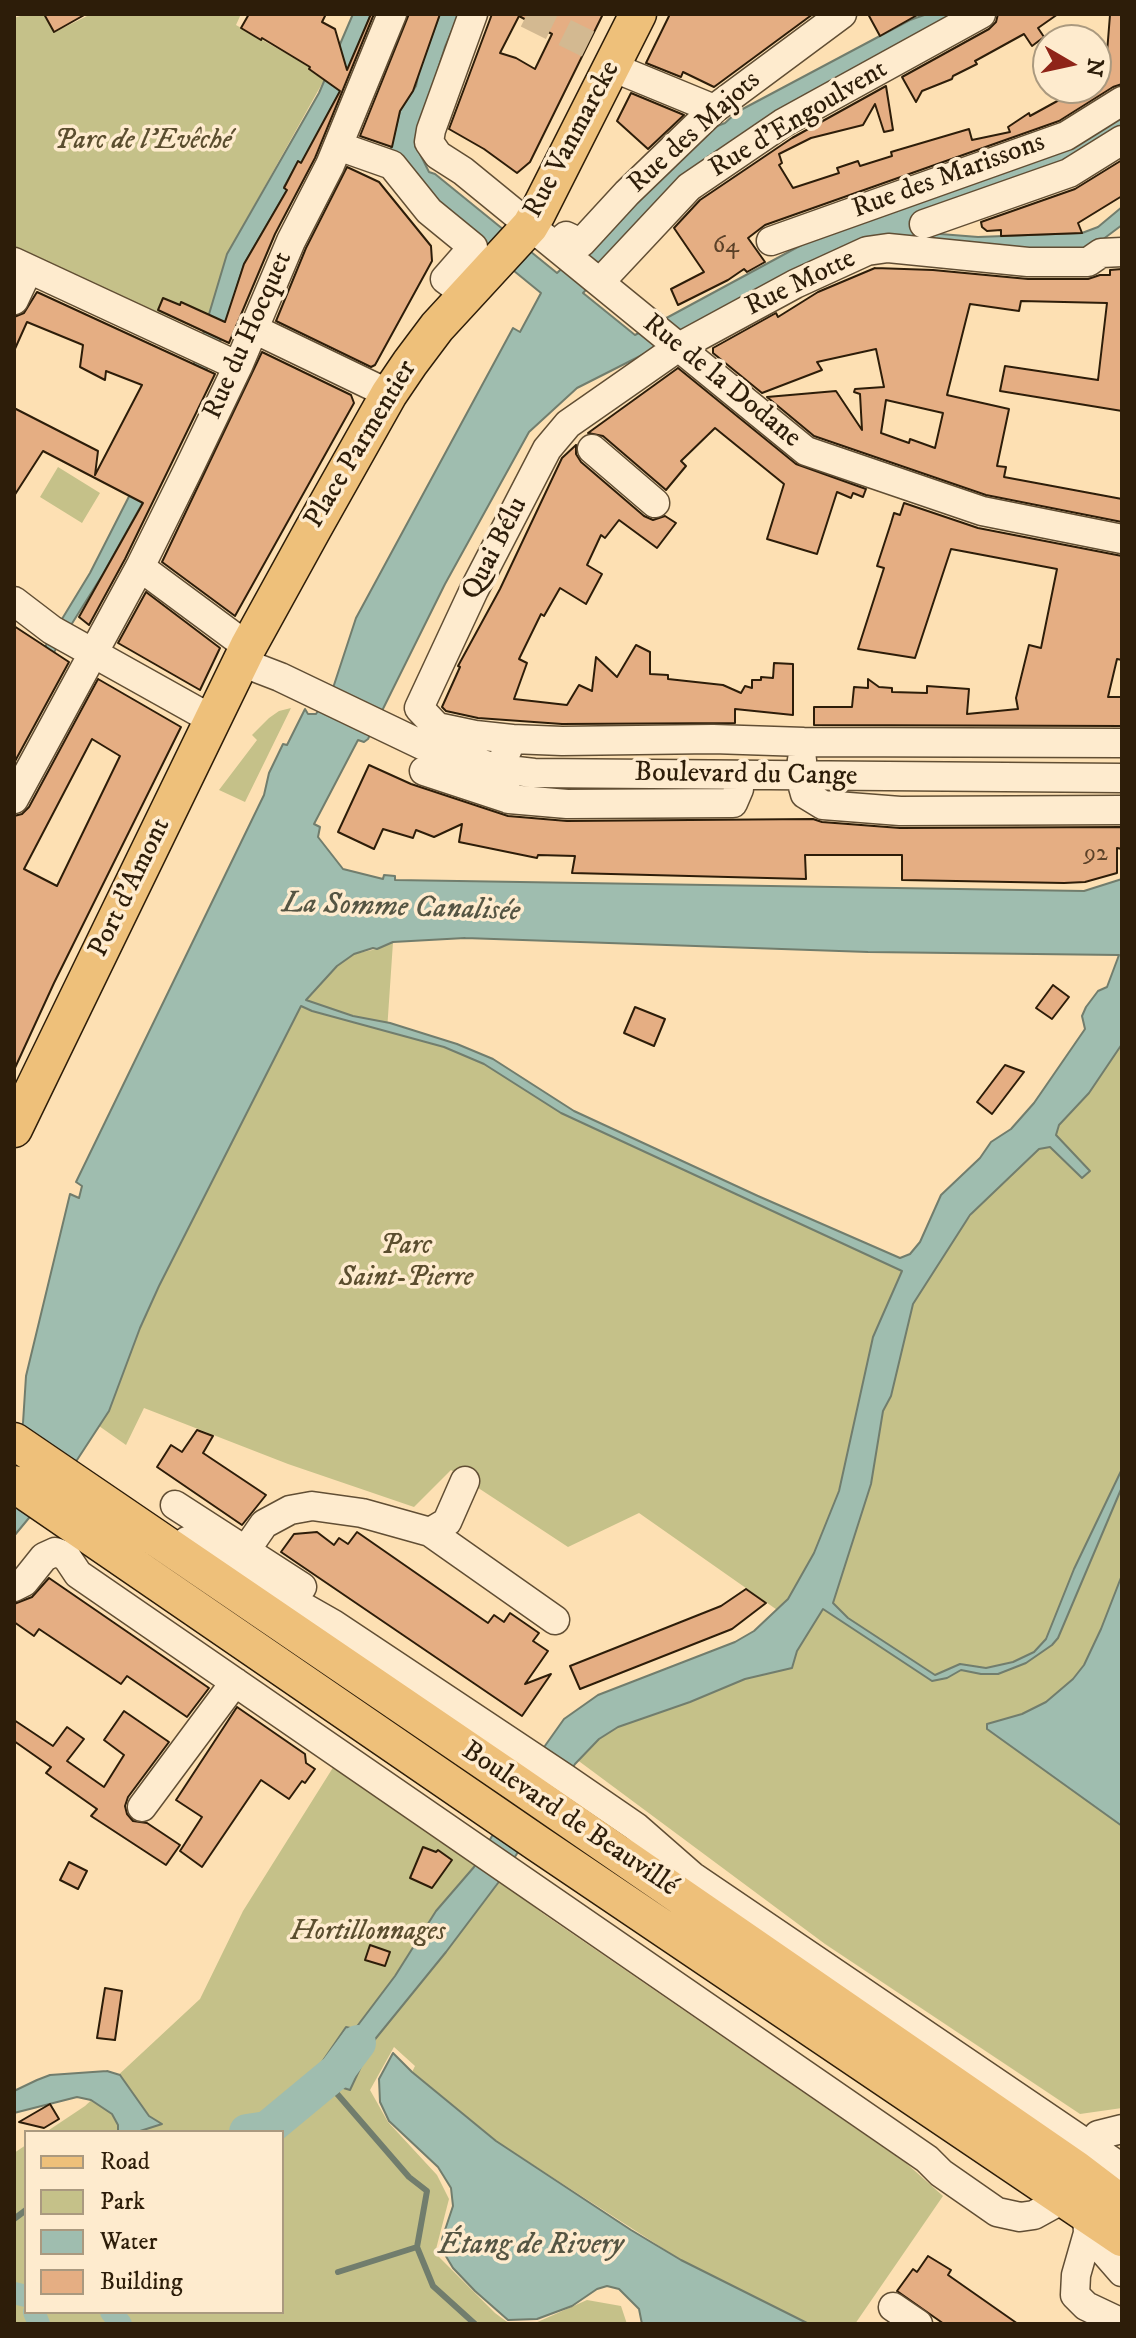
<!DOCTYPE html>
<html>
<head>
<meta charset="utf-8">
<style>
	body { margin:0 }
	#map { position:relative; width:1136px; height:2338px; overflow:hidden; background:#fde0b3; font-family:"IM FELL DW Pica",serif }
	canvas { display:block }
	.frame { position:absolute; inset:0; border:16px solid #2d1d09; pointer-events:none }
	.legend { position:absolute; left:24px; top:2130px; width:260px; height:184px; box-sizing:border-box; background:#feebce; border:2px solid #aa997f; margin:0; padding:10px 14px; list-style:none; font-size:24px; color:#2d1d09 }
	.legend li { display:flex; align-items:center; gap:16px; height:40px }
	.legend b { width:40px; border:2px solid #aa997f }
	.north { position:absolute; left:1032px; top:24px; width:80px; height:80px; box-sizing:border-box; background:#feebce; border:2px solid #aa997f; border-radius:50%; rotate:99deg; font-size:22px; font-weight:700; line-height:32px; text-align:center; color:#2d1d09 }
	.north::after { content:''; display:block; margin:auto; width:28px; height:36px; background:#8f2418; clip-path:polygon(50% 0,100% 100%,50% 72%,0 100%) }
</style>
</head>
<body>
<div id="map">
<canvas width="1136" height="2338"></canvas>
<div class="frame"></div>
<ul class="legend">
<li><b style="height:10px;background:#eec07a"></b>Road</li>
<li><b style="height:22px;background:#c5c189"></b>Park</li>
<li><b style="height:22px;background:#9fbdaf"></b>Water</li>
<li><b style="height:22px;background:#e5ae83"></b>Building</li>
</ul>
<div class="north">N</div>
</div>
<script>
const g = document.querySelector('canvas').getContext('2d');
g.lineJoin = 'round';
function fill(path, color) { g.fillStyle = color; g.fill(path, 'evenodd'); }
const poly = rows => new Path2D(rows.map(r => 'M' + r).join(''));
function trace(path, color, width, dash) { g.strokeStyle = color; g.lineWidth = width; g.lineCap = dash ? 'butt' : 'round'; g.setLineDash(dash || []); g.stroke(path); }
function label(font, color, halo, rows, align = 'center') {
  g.font = font + ' "IM FELL DW Pica",serif'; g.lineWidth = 7; g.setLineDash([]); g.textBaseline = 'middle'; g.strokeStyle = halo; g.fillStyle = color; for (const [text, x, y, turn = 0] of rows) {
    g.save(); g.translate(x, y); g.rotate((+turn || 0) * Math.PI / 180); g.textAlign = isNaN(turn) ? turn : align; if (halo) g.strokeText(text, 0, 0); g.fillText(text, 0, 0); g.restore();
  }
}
fill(poly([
	[27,14,44,14,55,32,91,14,241,14,236,25,310,67,309,70,324,80,227,254,204,332,34,258,14,247,14,18],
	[58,467,100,493,82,523,40,497],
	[291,708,245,802,219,790,257,740,252,735,269,718,279,711],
	[393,942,387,1031,444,1047,484,1064,561,1113,901,1270,956,1235,979,1205,1039,1149,1050,1146,1059,1125,1089,1093,1122,1044,1122,2108,1080,2114,825,1944,572,1756,601,1725,800,1626,639,1513,568,1547,451,1470,414,1507,288,1464,144,1408,126,1445,99,1426,109,1411,140,1328,159,1286,299,1008,337,966,354,954,377,949],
	[334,1766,457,1849,545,1915,906,2163,943,2196,855,2324,809,2324,681,2260,496,2141,412,2072,415,2066,394,2047,370,2090,388,2122,437,2175,449,2199,435,2253,495,2313,510,2324,14,2324,14,2153,26,2145,26,2312,282,2312,282,2132,46,2132,85,2106,200,1999,243,1911],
	[587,2300,621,2306,627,2324,533,2324]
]), '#c5c189');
const water = poly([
	[353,14,371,14,343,86,302,163,298,162,284,187,287,190,244,264,221,339,147,495,103,574,46,665,37,660,90,573,171,414,195,361,227,254,319,93,353,14],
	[440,14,459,14,445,47,419,129,420,154,429,172,435,174,557,273,712,128,725,123,737,112,910,20,927,14,967,14,825,90,605,270,583,293,635,335,807,242,1122,112,1122,131,928,233,978,237,1082,233,1098,227,1122,207,1122,225,1094,246,1058,256,894,239,654,349,577,388,529,432,445,584,368,739,364,742,358,740,314,824,320,827,318,837,343,869,383,879,384,875,395,876,395,880,1084,891,1122,879,1122,1044,1089,1093,1059,1125,1056,1135,1090,1171,1082,1178,1050,1147,1039,1149,970,1215,913,1304,891,1396,883,1411,871,1484,833,1603,848,1618,935,1675,960,1664,986,1668,1013,1662,1034,1652,1046,1639,1074,1569,1122,1469,1122,1487,1058,1638,1052,1645,1026,1663,998,1674,981,1674,961,1670,947,1678,932,1681,823,1609,797,1651,792,1668,745,1679,690,1702,618,1727,599,1739,575,1764,498,1883,446,1952,372,2043,350,2090,311,2078,346,2027,355,2029,395,1976,436,1911,474,1867,542,1750,564,1719,598,1695,735,1642,754,1631,788,1599,814,1553,839,1491,873,1337,902,1271,561,1113,484,1064,444,1047,312,1011,301,1006,159,1286,140,1328,109,1411,77,1460,14,1536,14,1437,23,1423,26,1376,70,1194,79,1198,82,1186,76,1182,264,795,269,773,283,744,287,745,305,709,308,714,316,714,334,685,356,618,513,328,520,332,541,293,459,226,390,152,400,111,416,86,419,71,440,14],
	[465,938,868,952,1119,955,1107,987,1098,991,1086,1007,1082,1016,1085,1029,1034,1103,1011,1129,991,1142,980,1158,941,1195,920,1242,910,1254,900,1258,758,1196,574,1111,493,1059,457,1044,390,1023,353,1016,306,1000,337,966,354,954,373,948,377,949,393,942,465,938],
	[1122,1575,1122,1826,987,1729,987,1724,1022,1714,1046,1702,1073,1679,1084,1665,1101,1629,1122,1575],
	[393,2053,412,2072,496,2141,631,2230,681,2260,809,2324,642,2324,639,2309,619,2289,607,2286,597,2289,572,2306,537,2319,508,2320,475,2291,453,2268,444,2253,442,2239,453,2206,451,2188,438,2167,389,2121,380,2102,379,2079,393,2053],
	[107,2071,120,2075,149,2116,162,2124,137,2132,118,2132,118,2125,112,2114,91,2100,77,2097,14,2113,14,2091,37,2080,50,2075,107,2071]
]);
fill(water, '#9fbdaf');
trace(water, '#717d6d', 2);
trace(poly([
	[326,2081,409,2177,427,2191,417,2247,433,2286,475,2324],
	[14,2219,26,2210],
	[338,2272,417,2247]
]), '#717d6d', 6);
trace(poly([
	[14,2293,26,2296],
	[34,2312,39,2324],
	[111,2312,121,2324]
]), '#9fbdaf', 22);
trace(poly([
	[247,2132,267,2129,337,2071,358,2043]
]), '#9fbdaf', 36);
const building = poly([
	[44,14,86,14,54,32,44,14],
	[249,14,326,14,322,22,335,29,347,70,371,14,374,14,315,158,275,234,229,343,158,310,163,298,180,305,181,302,225,322,244,264,287,190,284,188,298,161,301,163,340,91,309,69,310,67,262,38,261,40,241,28,249,14],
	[409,14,440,14,413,91,400,111,392,147,360,136,409,14],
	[492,14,603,14,530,162,517,173,484,149,449,129,492,14],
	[519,16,552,34,535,69,516,58,500,53,519,16],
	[670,14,813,14,714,87,683,72,681,77,646,63,670,14],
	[868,14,919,14,880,36,868,14],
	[998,14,1058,14,1038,28,1044,37,1032,46,1024,34,975,61,977,64,953,76,952,79,922,91,916,102,902,77,989,29,996,22,998,14],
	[1110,15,1122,15,1122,84,1113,87,1059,121,765,225,748,238,765,262,747,272,744,269,728,280,678,305,671,289,704,272,674,228,700,200,792,138,886,86,893,130,884,132,875,104,863,125,811,138,779,154,782,163,779,165,793,188,839,173,837,168,858,161,860,166,892,156,891,152,969,129,972,140,1010,132,1008,127,1029,113,1030,116,1081,88,1096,88,1096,69,1105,83,1105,72,1109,70,1106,65,1110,15],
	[631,93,684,115,648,149,617,121,631,93],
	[1122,160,1122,196,1078,223,1082,233,1001,236,1001,230,987,231,982,227,981,222,1075,189,1122,160],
	[347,167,379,182,431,246,432,261,375,365,371,367,276,321,306,248,347,167],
	[875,268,933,270,1028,279,1088,279,1100,275,1110,275,1110,270,1122,269,1122,411,1000,391,1005,366,1098,380,1107,303,1021,301,1019,311,970,304,947,395,1009,409,997,466,1006,467,1004,477,1122,499,1122,522,986,495,814,436,767,397,836,391,862,430,860,394,854,392,855,389,884,387,876,349,817,362,822,370,762,393,713,353,713,348,776,313,778,317,818,292,875,268],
	[886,400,943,413,935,448,910,439,909,443,881,433,886,400],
	[37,292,215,374,125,559,89,625,79,617,143,503,43,451,14,496,14,408,98,451,95,475,142,385,106,371,105,380,80,367,83,345,27,322,14,351,14,317,24,313,37,292],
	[262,352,351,395,354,403,235,616,162,562,262,352],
	[678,368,796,464,866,489,863,497,853,493,851,498,837,492,817,554,767,539,784,484,715,428,681,461,686,466,666,490,603,436,588,433,678,368],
	[576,445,576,454,581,462,644,516,653,520,665,516,676,523,657,548,619,520,605,538,601,535,587,565,602,574,586,604,560,588,544,616,541,614,519,659,527,663,514,699,567,705,579,685,592,691,596,657,617,677,636,645,650,652,650,674,668,675,668,679,723,685,741,693,745,686,752,688,752,680,761,680,761,677,773,678,774,663,793,664,793,715,735,709,735,723,562,724,478,718,446,711,442,707,460,667,458,666,500,589,562,458,576,445],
	[904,503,978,528,1122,556,1122,660,1117,659,1108,697,1122,697,1122,726,814,725,814,707,852,707,854,687,868,688,868,679,879,687,892,688,892,692,927,693,927,686,969,689,967,714,1018,709,1016,698,1029,645,1041,648,1057,569,951,549,915,658,858,649,884,568,877,566,891,523,894,513,900,515,904,503],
	[146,592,220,648,200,690,118,643,146,592],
	[14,626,69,662,14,763,14,626],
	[98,679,181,727,54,983,14,1070,14,816,22,814,29,807,98,679],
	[92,739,120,756,57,886,24,869,92,739],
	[369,765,411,784,508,816,567,821,813,819,822,822,900,828,1122,827,1122,849,1117,848,1117,873,1085,882,1064,883,902,880,902,855,805,855,806,879,572,873,575,856,538,855,537,858,459,842,462,824,434,837,416,830,413,838,383,829,374,849,338,832,369,765],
	[1053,985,1069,997,1052,1019,1036,1008,1053,985],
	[635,1007,665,1019,654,1046,624,1033,635,1007],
	[1005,1065,1024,1072,992,1114,977,1102,1005,1065],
	[197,1430,213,1436,203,1453,266,1495,242,1525,157,1467,171,1445,182,1452,197,1430],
	[317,1532,334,1545,339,1538,348,1544,357,1532,488,1623,494,1615,504,1622,510,1613,539,1633,533,1641,548,1651,525,1684,551,1674,522,1716,281,1552,294,1534,317,1532],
	[49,1578,209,1688,187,1717,127,1676,121,1684,39,1629,34,1636,14,1622,14,1604,32,1597,49,1578],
	[746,1589,766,1603,732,1629,580,1689,570,1666,721,1606,746,1589],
	[237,1707,305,1754,306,1763,315,1769,305,1783,302,1781,289,1799,261,1780,202,1867,180,1851,202,1817,176,1800,237,1707],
	[124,1711,169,1742,128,1797,125,1806,127,1814,133,1821,147,1823,180,1845,166,1865,91,1816,97,1809,46,1773,51,1767,14,1741,14,1720,53,1746,67,1727,84,1739,67,1761,104,1787,124,1755,104,1740,124,1711],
	[423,1847,436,1852,438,1850,452,1860,432,1888,410,1878,423,1847],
	[69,1862,87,1871,78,1889,60,1880,69,1862],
	[370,1945,390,1952,385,1966,365,1960,370,1945],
	[105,1988,122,1991,115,2040,97,2038,105,1988],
	[50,2104,59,2119,44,2128,19,2122,50,2104],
	[928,2256,951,2270,948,2275,1018,2324,944,2324,897,2291,913,2269,917,2272,928,2256]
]);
fill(building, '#e5ae83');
trace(building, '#2d1d09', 2);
trace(poly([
	[527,14,588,44]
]), '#d3b991', 28, [28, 14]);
const minor = poly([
	[473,14,431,130,429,142,438,155,463,171,806,451,982,511,1122,539],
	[612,67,714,109],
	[338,146,392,165,429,211,473,247,445,279,465,294],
	[924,224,1069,173,1122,140],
	[771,241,1066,136,1122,101],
	[556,247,566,236,581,243,627,193,714,109,842,14],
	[14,262,238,366],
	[600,282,689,187,783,123,981,14],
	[14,300,28,270],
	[254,329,389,394],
	[592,449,655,503],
	[140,567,248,647],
	[14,601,52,630,213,720],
	[241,662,280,677,422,745,499,769,534,773,1122,778],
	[512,739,475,735,437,727,419,708,474,590,547,449,568,424,677,348,795,284,867,251,888,248,1028,262,1088,262,1101,253,1122,252],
	[802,760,800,776,805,794,823,805,900,811,1122,810],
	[424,771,509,799],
	[738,776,739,789,733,803,567,804,509,799,499,769,512,739,562,741,713,739,804,742,1122,743],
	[14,799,140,567,188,470,238,366,291,241,330,165,392,14],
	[175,1505,302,1587],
	[430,1532,555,1620],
	[187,1541,333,1624,566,1779,636,1827,692,1876,1122,2168],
	[246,1550,264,1524,290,1510,312,1506,362,1513,430,1532,447,1522,465,1481],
	[14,1587,24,1582,44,1557,55,1552,66,1556,78,1574,927,2159,941,2173,997,2212,1020,2217,1034,2215,1054,2204,1098,2135,1122,2129],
	[142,1807,235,1682],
	[1087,2214,1088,2233,1076,2275,1075,2295,1086,2306,1122,2323],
	[1088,2233,1122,2272],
	[893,2307,918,2324]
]);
const major = poly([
	[14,1129,248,647,313,529,389,394,410,363,437,327,530,226,537,214,638,14],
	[14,1441,516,1783,1076,2169,1122,2204],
	[14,1484,537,1843,1122,2238]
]);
trace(minor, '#614e34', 31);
trace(major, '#2d1d09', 39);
trace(minor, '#feebce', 28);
trace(major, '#eec07a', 36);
label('24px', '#5b4128', null, [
	["64",726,247],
	["92",1096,855]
]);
label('28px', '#2d1d09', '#feebce', [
	["Rue d'Engoulvent",799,120,-31],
	["Rue des Majots",695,133,-42],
	["Rue Vanmarcke",573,140,-62],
	["Rue des Marissons",949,177,-20],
	["Rue Motte",801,284,-26],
	["Rue du Hocquet",249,336,-66],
	["Rue de la Dodane",721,382,39],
	["Place Parmentier",362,445,-59],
	["Quai Bélu",496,549,-63],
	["Boulevard du Cange",746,776,1],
	["Port d'Amont",131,888,-64],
	["Boulevard de Beauvillé",569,1820,34]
]);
label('italic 28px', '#5b4e2f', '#feebce', [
	["Parc de l'Evêché",143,142],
	["Parc",406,1247],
	["Saint-Pierre",406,1279],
	["Hortillonnages",368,1933]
]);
label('italic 30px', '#555543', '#feebce', [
	["La Somme Canalisée",401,909,2],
	["Étang de Rivery",531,2247]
]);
</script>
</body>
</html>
